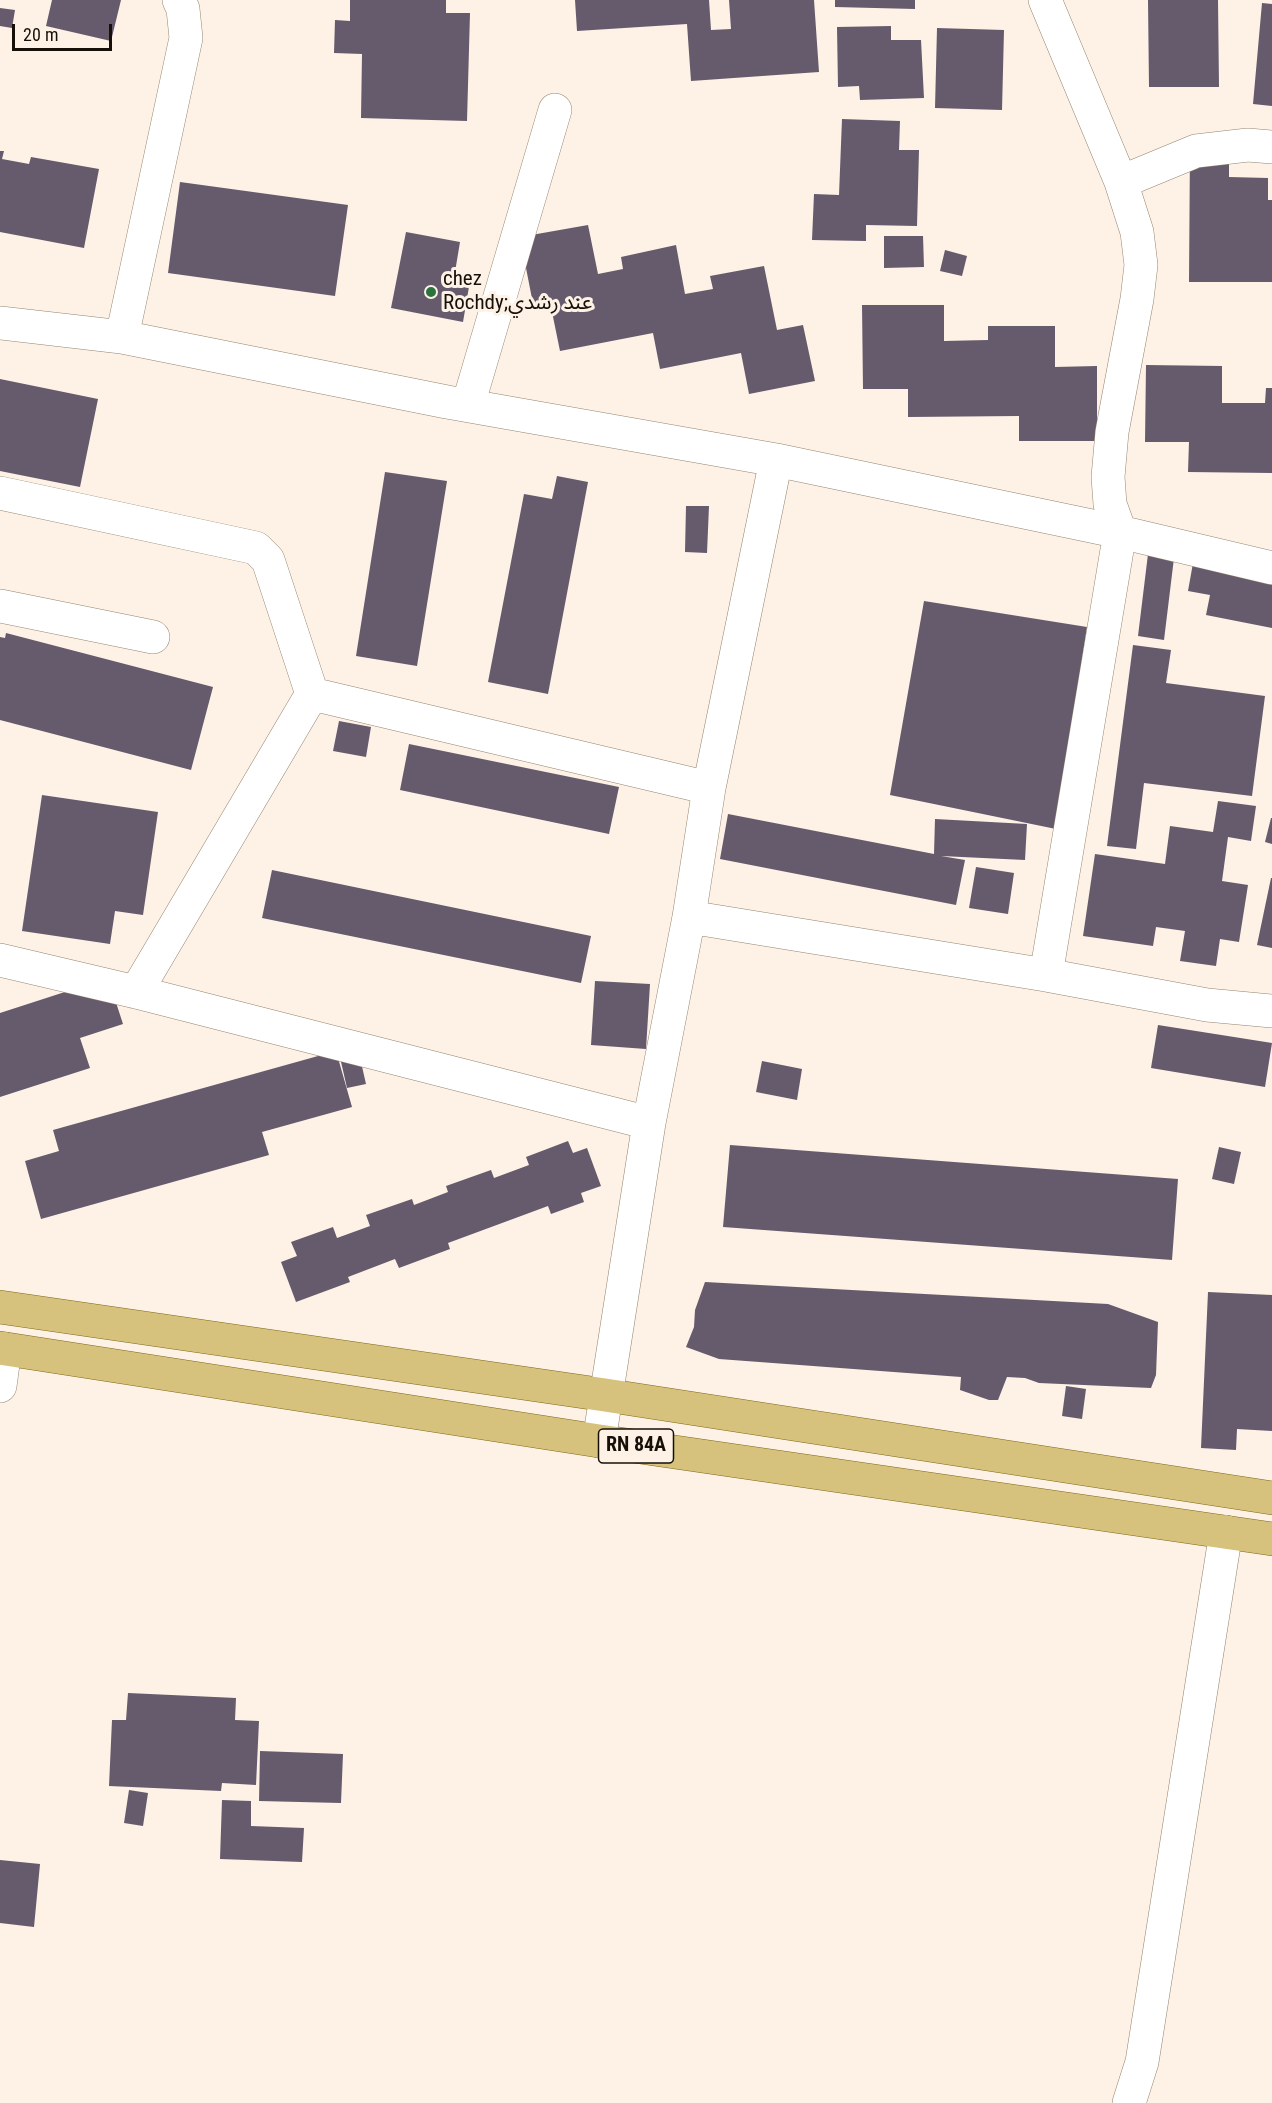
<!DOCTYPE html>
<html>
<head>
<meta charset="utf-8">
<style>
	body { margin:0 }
	#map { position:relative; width:1272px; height:2103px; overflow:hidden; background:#fdf2e5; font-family:"Roboto Condensed",sans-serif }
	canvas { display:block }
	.scale { position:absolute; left:12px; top:24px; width:100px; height:27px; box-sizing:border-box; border:3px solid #161008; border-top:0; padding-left:8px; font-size:18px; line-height:21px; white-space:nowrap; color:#161008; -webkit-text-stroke:4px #fdf2e5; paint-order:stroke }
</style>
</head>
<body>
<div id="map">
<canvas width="1272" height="2103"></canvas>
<div class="scale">20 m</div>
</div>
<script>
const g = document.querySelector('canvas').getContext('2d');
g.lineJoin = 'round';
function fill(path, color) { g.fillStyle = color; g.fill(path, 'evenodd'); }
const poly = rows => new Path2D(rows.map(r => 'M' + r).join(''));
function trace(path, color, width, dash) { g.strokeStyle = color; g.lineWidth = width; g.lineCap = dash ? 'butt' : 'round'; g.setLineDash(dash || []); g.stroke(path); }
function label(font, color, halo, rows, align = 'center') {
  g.font = font + ' "Roboto Condensed","Noto Sans Arabic",sans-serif'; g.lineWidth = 6; g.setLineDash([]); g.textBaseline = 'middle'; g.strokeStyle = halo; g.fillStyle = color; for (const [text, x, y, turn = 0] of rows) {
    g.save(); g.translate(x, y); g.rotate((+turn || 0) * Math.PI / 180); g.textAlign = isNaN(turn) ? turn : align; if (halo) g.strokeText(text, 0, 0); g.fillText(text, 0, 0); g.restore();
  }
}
fill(poly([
	[52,0,121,0,111,41,46,26],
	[350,0,446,0,446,13,470,13,467,121,361,118,362,54,334,53,335,20,350,21],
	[575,0,709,0,711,30,731,29,729,0,814,0,819,72,691,81,687,24,577,31],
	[835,0,915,0,915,9,835,7],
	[1148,0,1218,0,1219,87,1149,87],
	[1262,3,1272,4,1272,106,1253,104],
	[0,8,15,10,12,28,0,26],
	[891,26,891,40,921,40,924,98,860,100,859,86,838,87,837,27],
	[937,28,1004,30,1002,110,935,108],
	[842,119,900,121,899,150,919,150,917,226,866,225,866,241,812,240,814,194,839,195],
	[1190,145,1229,146,1229,177,1268,178,1268,200,1272,200,1272,282,1189,282],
	[0,151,4,151,2,159,29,164,31,157,99,169,84,248,0,232],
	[180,182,348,205,335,296,168,273],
	[588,225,598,274,623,269,621,257,676,245,685,294,713,289,710,276,764,266,777,330,803,325,815,381,749,394,741,353,660,369,653,333,560,351,551,307,534,309,520,237],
	[406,232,460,242,455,272,471,275,463,322,391,308],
	[884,236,923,236,924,267,884,268],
	[945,250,967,256,962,276,940,271],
	[862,305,944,305,944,341,988,340,988,326,1055,326,1055,367,1097,366,1097,441,1019,441,1019,416,908,417,908,389,863,389],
	[1146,365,1222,366,1222,403,1265,403,1266,388,1272,388,1272,473,1188,472,1189,442,1145,442],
	[0,379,98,399,80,487,0,471],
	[385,472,447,481,417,666,356,656],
	[557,476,588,482,548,694,488,682,524,494,552,499],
	[686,506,709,506,707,553,685,552],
	[1148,554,1174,558,1164,640,1138,636],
	[1193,563,1272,577,1272,628,1206,615,1210,595,1188,591],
	[924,601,1087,627,1056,829,890,795],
	[6,633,213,687,191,770,0,720,0,637,5,638],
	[1133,645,1171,650,1166,683,1265,696,1252,796,1144,783,1136,849,1107,846],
	[339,721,371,727,366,757,333,751],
	[409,744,619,787,609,834,400,790],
	[42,795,158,812,143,915,115,911,110,944,22,931],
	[1218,801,1256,806,1251,841,1228,837,1222,881,1248,885,1239,942,1220,939,1216,966,1180,961,1185,931,1156,927,1153,946,1083,936,1095,854,1165,864,1170,826,1213,832],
	[728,814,934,854,935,819,1027,824,1025,860,941,856,965,860,956,905,720,859],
	[1271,818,1272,818,1272,844,1265,842],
	[976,867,1014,873,1008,914,969,908],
	[272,870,591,936,581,983,262,918],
	[1271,878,1272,878,1272,948,1257,945],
	[108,978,123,1024,80,1038,90,1068,0,1097,0,1013],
	[595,981,650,984,646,1049,591,1045],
	[1158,1025,1272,1043,1265,1087,1151,1068],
	[358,1049,366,1084,347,1088,339,1053],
	[336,1051,352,1107,262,1132,269,1155,41,1219,25,1161,59,1151,53,1130],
	[762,1061,802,1069,797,1100,756,1092],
	[568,1141,573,1153,587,1148,601,1186,581,1193,584,1202,551,1214,548,1206,448,1243,450,1249,399,1268,395,1259,348,1277,350,1282,296,1302,281,1262,297,1256,291,1242,333,1227,337,1238,370,1226,366,1215,412,1199,414,1205,448,1192,446,1186,491,1170,494,1178,529,1165,526,1157],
	[730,1145,1178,1179,1172,1260,723,1227],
	[1219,1147,1241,1152,1234,1184,1212,1179],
	[705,1282,1108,1304,1158,1322,1156,1375,1151,1388,1039,1383,1025,1378,1007,1377,998,1400,989,1400,960,1390,961,1377,719,1359,686,1347,694,1327,695,1310],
	[1208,1292,1272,1295,1272,1431,1237,1429,1236,1450,1201,1448],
	[1066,1386,1086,1389,1082,1419,1062,1416],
	[128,1693,236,1698,235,1720,259,1721,256,1785,222,1783,221,1791,109,1786,112,1720,126,1720],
	[260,1751,343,1754,341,1803,259,1801],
	[129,1790,148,1793,143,1826,124,1823],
	[222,1800,251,1801,251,1826,304,1828,302,1862,220,1859],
	[0,1860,40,1864,34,1927,0,1923]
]), '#665a6d');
const minor = poly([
	[1045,0,1121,182,1137,232,1141,265,1137,299,1112,432,1108,477,1110,504,1120,532,1046,975],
	[1121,182,1196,151,1248,145,1272,147],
	[0,323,122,337,447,402,776,460,1120,532,1272,568],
	[122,337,186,38,183,9,179,0],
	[468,405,555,110],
	[0,493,256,548,268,560,312,694],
	[0,606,153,637],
	[689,917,1046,975,1207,1005,1272,1011],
	[0,960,136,992,649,1123],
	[136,992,312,694,709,788],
	[0,1386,5,1349],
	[599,1441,649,1123,689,917,709,788,776,460],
	[1129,2103,1142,2062,1226,1532]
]);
const major = poly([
	[0,1307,605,1395,1272,1498],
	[0,1348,599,1441,1272,1539]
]);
trace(minor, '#958571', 34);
trace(major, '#81691a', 34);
trace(minor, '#fff', 33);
trace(major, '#d6c27c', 33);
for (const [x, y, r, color] of [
	[431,292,6,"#2a723e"]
]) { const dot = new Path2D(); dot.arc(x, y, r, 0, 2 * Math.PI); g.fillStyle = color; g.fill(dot); trace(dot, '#fdf2e5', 2); }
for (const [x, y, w] of [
	[636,1446,75]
]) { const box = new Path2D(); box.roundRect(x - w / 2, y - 17, w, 34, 4.5); g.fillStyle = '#fdf2e5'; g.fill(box); trace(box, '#161008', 1.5); }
label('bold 20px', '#161008', null, [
	["RN 84A",636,1446]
]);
label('21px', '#161008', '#fdf2e5', [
	["chez",443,280],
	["Rochdy;عند رشدي",443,304]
], 'left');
</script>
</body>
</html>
